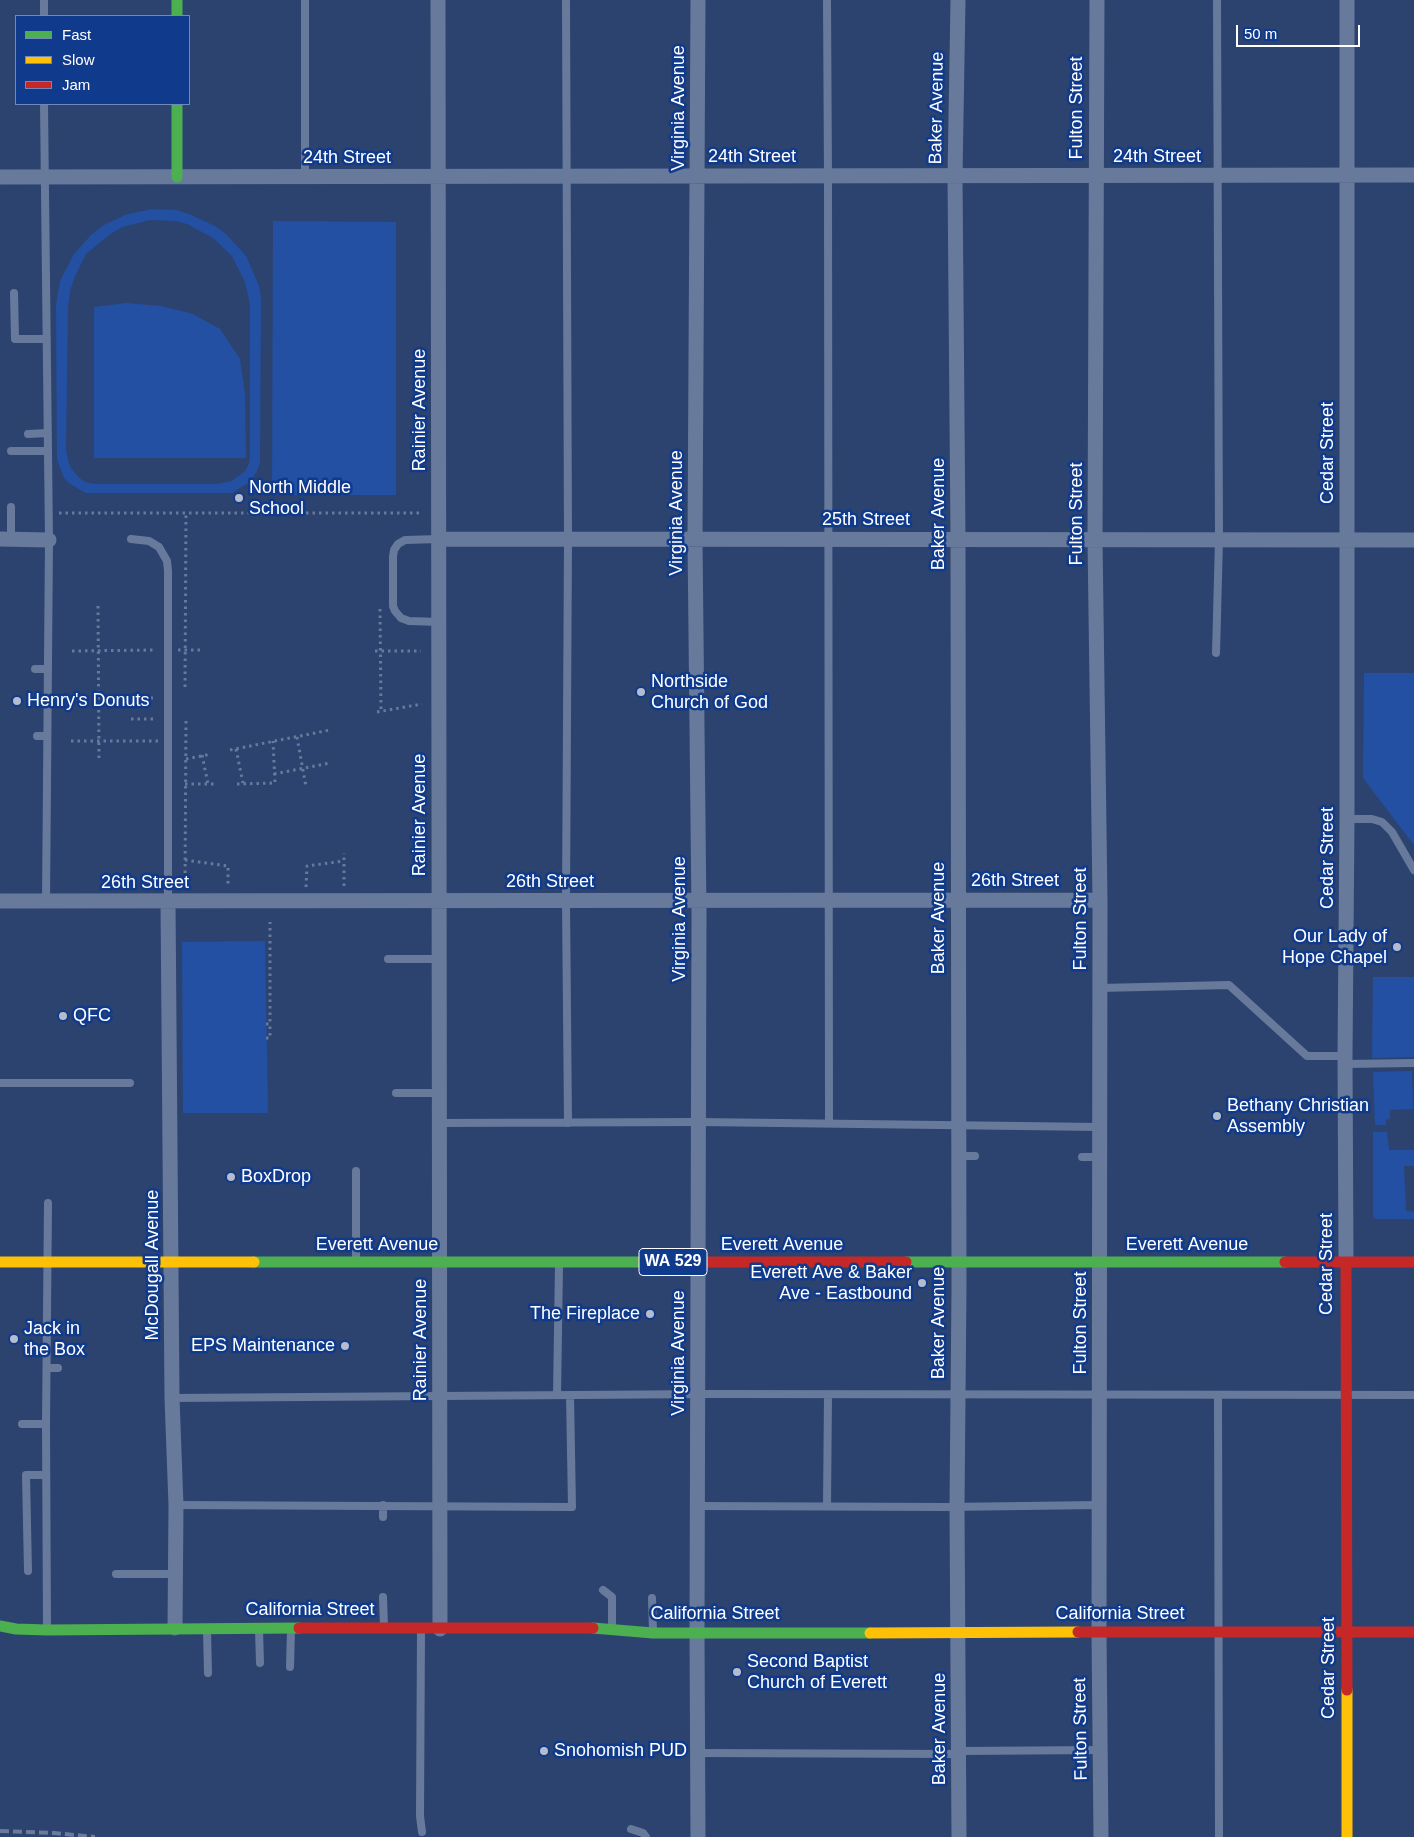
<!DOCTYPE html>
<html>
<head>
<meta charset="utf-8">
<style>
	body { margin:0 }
	#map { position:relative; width:1414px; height:1837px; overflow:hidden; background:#2c436f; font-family:Arial,sans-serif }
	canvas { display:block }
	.legend { position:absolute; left:15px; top:15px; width:175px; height:90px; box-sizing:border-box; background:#103a8b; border:1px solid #7089b9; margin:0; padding:6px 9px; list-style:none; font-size:15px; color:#fff }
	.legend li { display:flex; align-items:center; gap:10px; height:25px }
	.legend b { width:25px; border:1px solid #7089b9 }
	.scale { position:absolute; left:1236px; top:25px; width:124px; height:22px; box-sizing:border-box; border:2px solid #fff; border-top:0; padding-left:6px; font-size:15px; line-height:18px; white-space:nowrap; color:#fff; -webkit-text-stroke:4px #103a8b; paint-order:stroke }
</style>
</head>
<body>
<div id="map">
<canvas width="1414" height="1837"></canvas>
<ul class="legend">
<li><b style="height:6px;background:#4caf50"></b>Fast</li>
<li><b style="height:6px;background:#ffc107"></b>Slow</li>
<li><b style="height:6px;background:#c62828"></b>Jam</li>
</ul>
<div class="scale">50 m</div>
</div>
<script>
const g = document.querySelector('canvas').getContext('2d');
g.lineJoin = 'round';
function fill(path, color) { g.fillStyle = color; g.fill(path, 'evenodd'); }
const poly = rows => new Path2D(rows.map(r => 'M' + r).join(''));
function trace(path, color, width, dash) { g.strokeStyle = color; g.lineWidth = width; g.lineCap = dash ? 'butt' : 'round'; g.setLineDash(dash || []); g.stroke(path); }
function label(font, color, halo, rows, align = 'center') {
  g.font = font + ' Arial,sans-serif'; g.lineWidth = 5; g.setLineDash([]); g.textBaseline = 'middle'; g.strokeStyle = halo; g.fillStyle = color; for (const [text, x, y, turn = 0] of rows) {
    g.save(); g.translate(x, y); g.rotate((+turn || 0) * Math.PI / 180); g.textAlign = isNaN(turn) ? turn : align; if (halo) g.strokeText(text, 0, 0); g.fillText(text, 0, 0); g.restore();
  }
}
fill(poly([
	[151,209,176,210,189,214,215,226,226,234,246,256,259,286,261,297,260,463,256,473,250,482,232,493,86,493,70,484,64,478,57,459,56,305,60,281,74,254,91,235,104,225,125,215],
	[150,220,175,221,187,224,213,238,232,256,245,282,250,304,250,456,249,464,245,471,232,481,217,484,94,484,85,482,78,477,71,468,68,460,66,449,68,307,70,291,75,276,86,254,109,235,122,227],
	[273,221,396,222,396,495,272,495],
	[126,303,161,306,193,314,220,329,240,359,245,394,246,458,94,458,94,307],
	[1364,673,1414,673,1414,845,1363,778],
	[265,941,268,1113,183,1113,182,942],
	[1373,977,1414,977,1414,1057,1372,1058],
	[1412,1071,1413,1109,1390,1110,1390,1119,1386,1120,1386,1125,1375,1125,1373,1072],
	[1373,1132,1387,1132,1389,1150,1414,1150,1414,1166,1404,1166,1406,1211,1414,1212,1414,1219,1376,1219,1373,1216]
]), '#2350a2');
trace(poly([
	[59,513,421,513],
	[98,606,99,758],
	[380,609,381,711],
	[178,650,200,650],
	[72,651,156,650],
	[375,651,421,651],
	[185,687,186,513],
	[131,698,157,698],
	[377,712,422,704],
	[131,719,157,719],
	[297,737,306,787],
	[71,741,158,741],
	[236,749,243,783],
	[230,750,330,730],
	[202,755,208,784],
	[186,759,211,754],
	[274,774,330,763],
	[185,784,216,784],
	[237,784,275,783,273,741],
	[185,860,228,866,228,887],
	[185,886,186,720],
	[344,886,344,853],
	[306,887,307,866,344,861],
	[266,1024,270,1024,270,922],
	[266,1038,270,1038,270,1024]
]), '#687a9c', 3, [2.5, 4]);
trace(poly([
	[44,0,44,16],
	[305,0,305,177],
	[566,0,568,540,566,901,568,1123],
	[827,0,828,176,829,1123],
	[44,104,49,540,46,902],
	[14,293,15,339,46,339],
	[28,434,48,433],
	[11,451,48,451],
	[11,507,11,539],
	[131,539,149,541,159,547,167,561,168,571,168,901],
	[439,539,405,540,398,544,394,550,393,557,393,606,395,611,401,618,409,621,439,622],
	[1216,653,1219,540,1217,0],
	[35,669,48,669],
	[37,736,47,736],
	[1347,819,1372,819,1382,822,1392,832,1414,870],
	[388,959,439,959],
	[1100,988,1229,985,1307,1056,1345,1056],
	[1345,1064,1414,1063],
	[0,1083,130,1083],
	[396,1093,439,1093],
	[439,1123,699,1122,1100,1127],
	[958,1156,975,1156],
	[1082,1157,1100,1157],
	[356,1260,356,1171],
	[47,1368,58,1368],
	[557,1395,559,1265],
	[1218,1395,1219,1837],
	[172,1398,711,1394,1414,1395],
	[22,1424,46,1424],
	[176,1505,572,1507,570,1395],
	[383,1505,383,1517],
	[697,1506,947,1507,1099,1505],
	[827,1506,828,1395],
	[28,1571,26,1475,46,1475],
	[116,1574,175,1574],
	[603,1590,612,1597,612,1629],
	[383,1597,384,1628],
	[652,1598,653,1631],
	[47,1629,46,1424,48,1203],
	[207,1630,208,1673],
	[259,1630,260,1663],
	[421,1631,420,1816,422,1832],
	[290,1667,291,1629],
	[959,1751,1100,1750],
	[697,1753,959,1754],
	[631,1829,643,1833,646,1837]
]), '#687a9c', 8);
trace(poly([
	[438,0,440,1629],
	[698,0,695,540,699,914,697,1632,698,1837],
	[958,0,955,176,958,539,959,1287,957,1507,959,1837],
	[1097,0,1095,540,1100,900,1099,1632,1101,1837],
	[0,177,1414,175],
	[0,539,49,540],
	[439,539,1414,540],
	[0,901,1100,900],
	[168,901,172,1398,176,1505,175,1628],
	[1346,1262,1345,1056,1347,819,1347,0]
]), '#687a9c', 15);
trace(poly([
	[177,0,177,16],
	[177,104,177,177],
	[254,1262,644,1262],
	[906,1262,1285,1262],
	[0,1626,16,1629,47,1630,299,1628],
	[593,1628,653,1633,870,1633]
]), '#4caf50', 11);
trace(poly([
	[0,1262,254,1262],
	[870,1633,1078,1632],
	[1347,1690,1347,1837]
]), '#ffc107', 11);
trace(poly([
	[644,1262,906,1262],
	[1285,1262,1414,1262],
	[1346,1262,1347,1690],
	[299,1628,593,1628],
	[1078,1632,1414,1632]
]), '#c62828', 11);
trace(poly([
	[0,1831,54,1833,95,1837]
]), '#6b7b9b', 4, [9, 4]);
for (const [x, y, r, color] of [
	[239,498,5,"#b5bdcd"],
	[641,692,5,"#b5bdcd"],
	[17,701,5,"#b5bdcd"],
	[1397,947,5,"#b5bdcd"],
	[63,1016,5,"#b5bdcd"],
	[1217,1116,5,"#b5bdcd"],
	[231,1177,5,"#b5bdcd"],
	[922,1283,5,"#b5bdcd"],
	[650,1314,5,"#b5bdcd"],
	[14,1339,5,"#b5bdcd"],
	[345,1346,5,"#b5bdcd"],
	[737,1672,5,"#b5bdcd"],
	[544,1751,5,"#b5bdcd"]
]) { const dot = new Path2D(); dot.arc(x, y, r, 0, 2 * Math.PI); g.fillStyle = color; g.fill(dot); trace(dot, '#103a8b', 2); }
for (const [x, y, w] of [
	[673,1262,68]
]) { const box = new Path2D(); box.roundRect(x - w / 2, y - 13.5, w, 27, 4); g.fillStyle = '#103a8b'; g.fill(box); trace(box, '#fff', 1); }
label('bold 16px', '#fff', null, [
	["WA 529",673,1262]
]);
label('18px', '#fff', '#103a8b', [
	["Virginia Avenue",679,108,-90],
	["Baker Avenue",937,108,-89],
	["Fulton Street",1077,108,-90],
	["24th Street",752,157],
	["24th Street",1157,157],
	["24th Street",347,158],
	["Rainier Avenue",420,410,-90],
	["Cedar Street",1328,453,-90],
	["Virginia Avenue",677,513,-90],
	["Baker Avenue",939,514,-90],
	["Fulton Street",1077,514,-90],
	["25th Street",866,520],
	["Rainier Avenue",420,815,-90],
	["Cedar Street",1328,858,-90],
	["26th Street",1015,881],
	["26th Street",550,882],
	["26th Street",145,883],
	["Baker Avenue",939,918,-90],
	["Virginia Avenue",680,919,-90],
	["Fulton Street",1081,919,-90],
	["Everett Avenue",377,1245],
	["Everett Avenue",782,1245],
	["Everett Avenue",1187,1245],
	["Cedar Street",1327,1264,-90],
	["McDougall Avenue",153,1265,-90],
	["Baker Avenue",939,1323,-90],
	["Fulton Street",1081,1323,-90],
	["Rainier Avenue",421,1340,-90],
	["Virginia Avenue",679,1353,-90],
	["California Street",310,1610],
	["California Street",715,1614],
	["California Street",1120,1614],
	["Cedar Street",1329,1668,-90],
	["Baker Avenue",940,1729,-90],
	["Fulton Street",1081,1729,-91]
]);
label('18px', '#fff', '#103a8b', [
	["North Middle",249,488],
	["School",249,509],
	["Northside",651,682],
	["Church of God",651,703],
	["Henry's Donuts",27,701],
	["Our Lady of",1387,937,"right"],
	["Hope Chapel",1387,958,"right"],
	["QFC",73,1016],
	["Bethany Christian",1227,1106],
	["Assembly",1227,1127],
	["BoxDrop",241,1177],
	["Everett Ave & Baker",912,1273,"right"],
	["Ave - Eastbound",912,1294,"right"],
	["The Fireplace",640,1314,"right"],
	["Jack in",24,1329],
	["the Box",24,1350],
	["EPS Maintenance",335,1346,"right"],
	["Second Baptist",747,1662],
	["Church of Everett",747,1683],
	["Snohomish PUD",554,1751]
], 'left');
</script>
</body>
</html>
